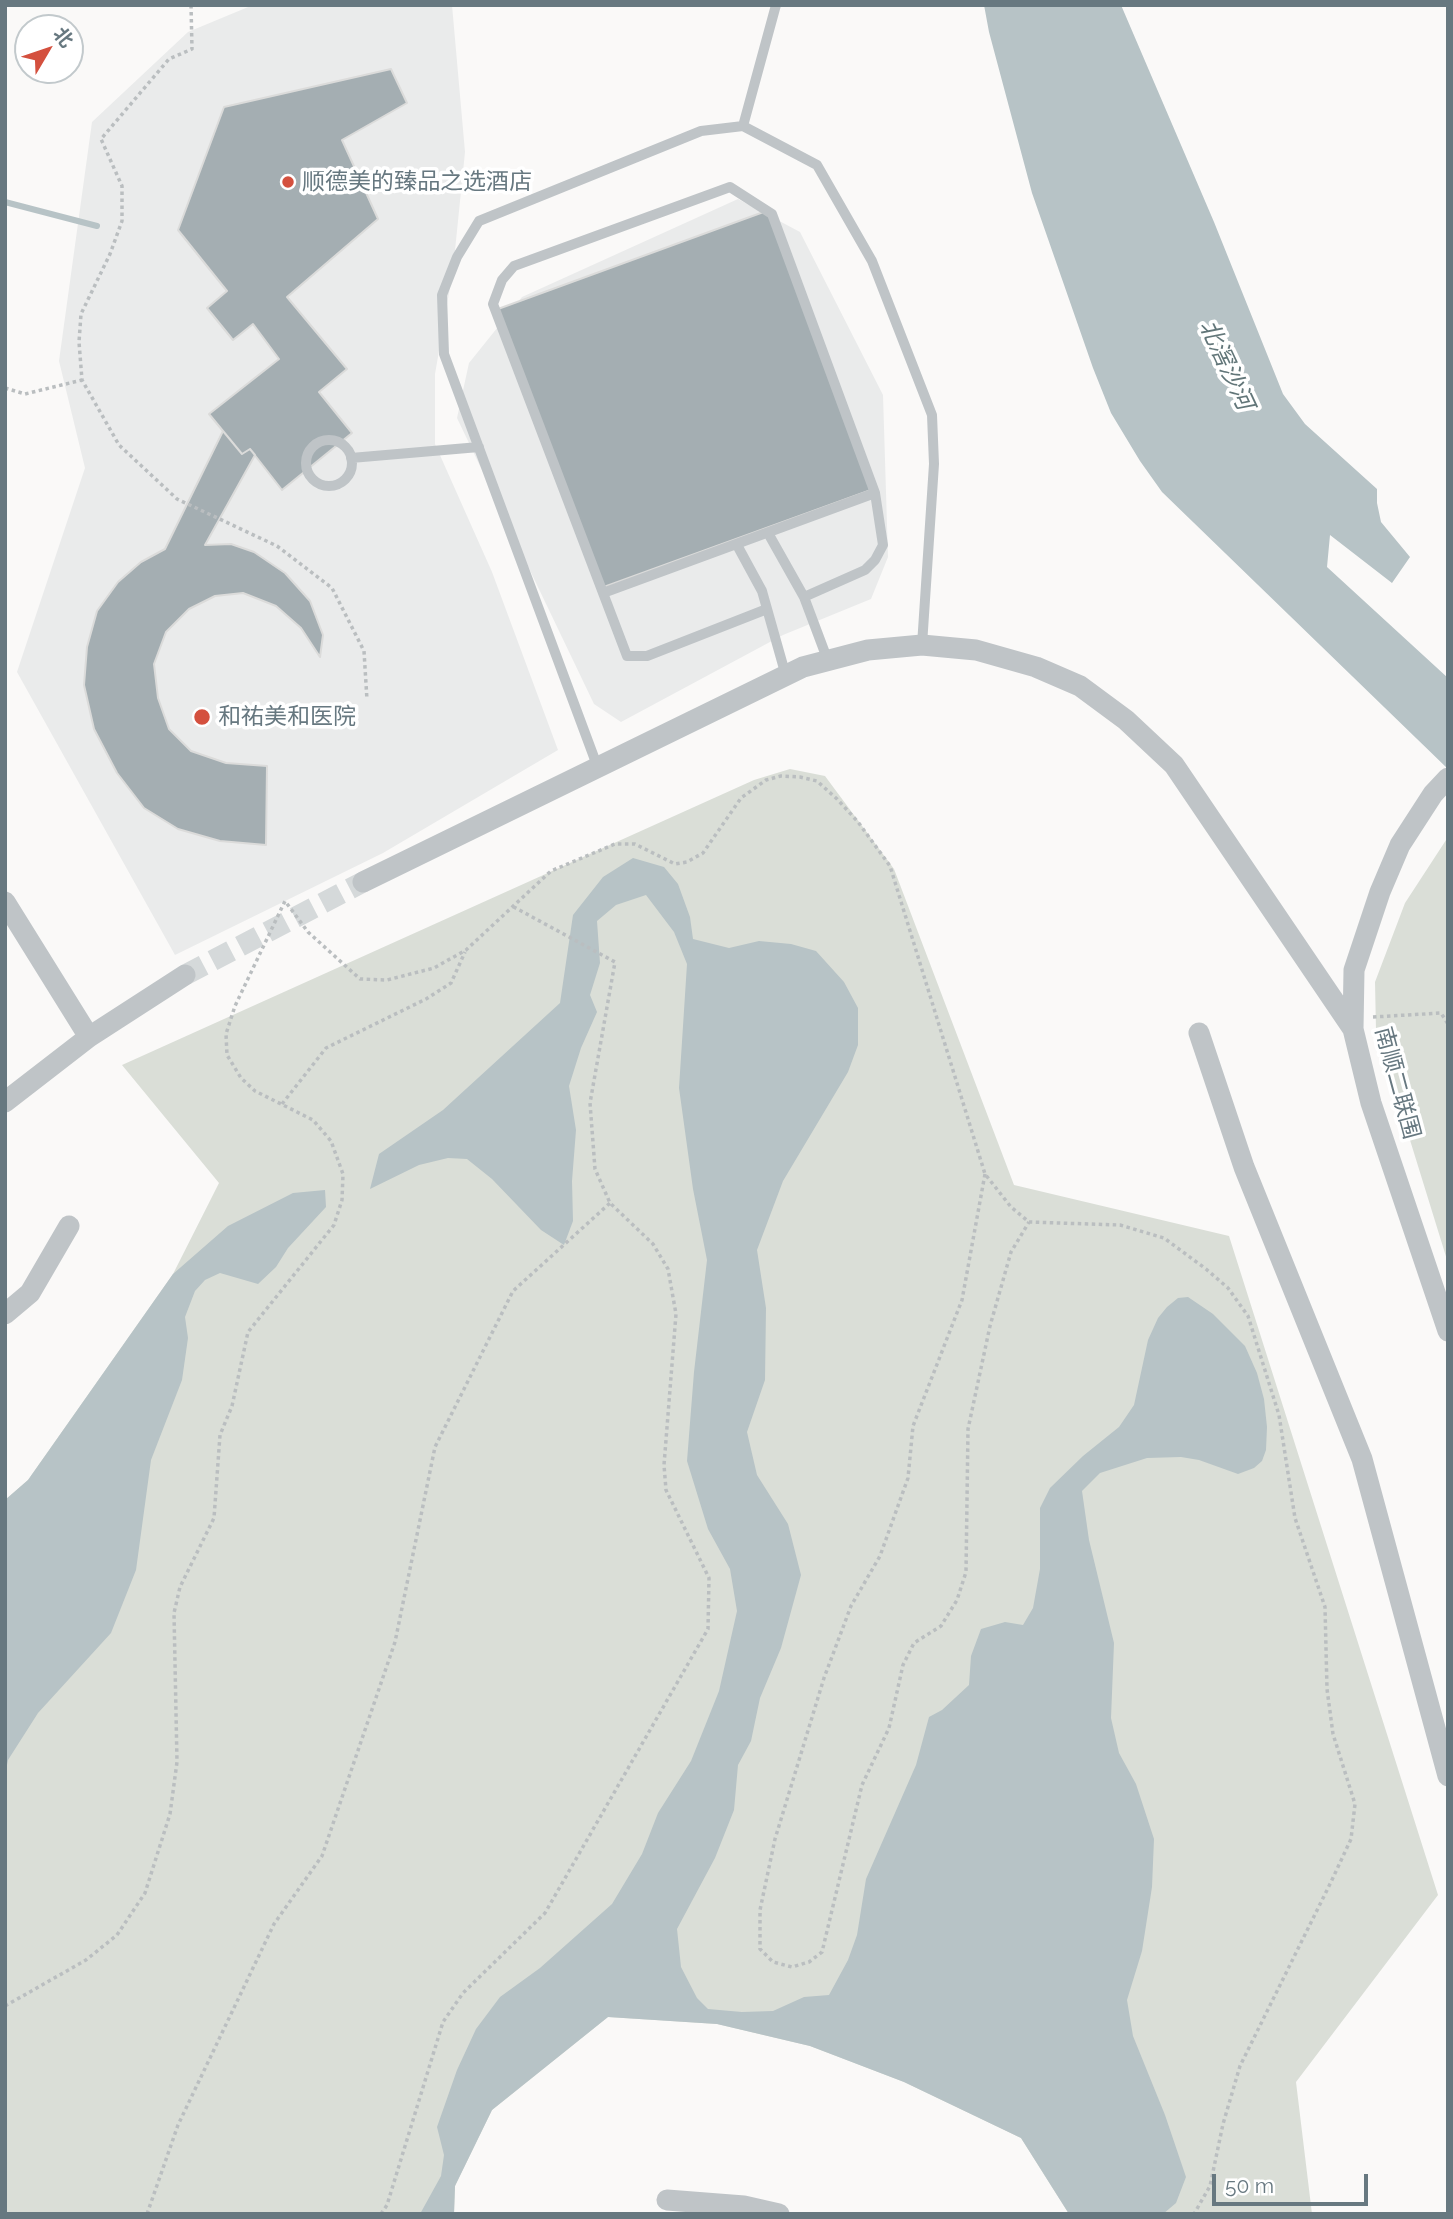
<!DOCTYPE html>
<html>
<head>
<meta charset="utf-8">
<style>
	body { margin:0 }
	#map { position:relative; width:1453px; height:2219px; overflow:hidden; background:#faf9f8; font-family:Raleway,"Noto Sans SC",sans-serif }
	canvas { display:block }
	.frame { position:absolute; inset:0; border:7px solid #677880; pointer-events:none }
	.north { position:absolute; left:14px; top:14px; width:70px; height:70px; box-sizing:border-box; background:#fff; border:2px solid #c2c9cc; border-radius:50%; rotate:51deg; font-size:19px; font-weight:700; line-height:28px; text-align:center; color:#677880 }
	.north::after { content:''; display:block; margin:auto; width:24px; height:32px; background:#d4503e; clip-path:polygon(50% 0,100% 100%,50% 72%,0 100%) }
	.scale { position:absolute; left:1212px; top:2174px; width:156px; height:32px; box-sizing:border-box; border:4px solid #677880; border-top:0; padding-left:9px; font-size:21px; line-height:24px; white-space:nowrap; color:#677880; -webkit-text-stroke:5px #fff; paint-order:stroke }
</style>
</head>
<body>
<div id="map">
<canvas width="1453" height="2219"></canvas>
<div class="frame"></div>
<div class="north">北</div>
<div class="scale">50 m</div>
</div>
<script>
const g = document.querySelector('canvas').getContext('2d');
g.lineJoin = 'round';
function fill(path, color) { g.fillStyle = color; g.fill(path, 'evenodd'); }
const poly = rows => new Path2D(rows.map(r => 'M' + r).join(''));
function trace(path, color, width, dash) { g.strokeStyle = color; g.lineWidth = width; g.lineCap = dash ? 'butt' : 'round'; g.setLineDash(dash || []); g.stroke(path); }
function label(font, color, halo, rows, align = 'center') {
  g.font = font + ' Raleway,"Noto Sans SC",sans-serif'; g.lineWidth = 7; g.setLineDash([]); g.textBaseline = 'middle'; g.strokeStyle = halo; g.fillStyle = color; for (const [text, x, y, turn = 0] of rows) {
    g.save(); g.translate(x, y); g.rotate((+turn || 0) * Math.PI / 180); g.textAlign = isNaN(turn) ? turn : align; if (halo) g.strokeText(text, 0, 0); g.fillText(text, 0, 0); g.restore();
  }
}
fill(poly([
	[253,5,452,5,465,152,453,270,435,374,435,444,492,572,558,750,383,853,175,955,17,672,85,468,59,361,92,122,188,32],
	[738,199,800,232,883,395,888,557,871,599,783,635,621,722,594,704,457,418,469,363,522,297]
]), '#eaebeb');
fill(poly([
	[790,769,825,776,894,869,1014,1185,1229,1236,1438,1895,1296,2082,1312,2214,1069,2214,1021,2138,904,2082,810,2046,717,2024,608,2017,492,2110,455,2186,454,2214,5,2214,5,1500,28,1480,173,1274,219,1183,122,1065,754,780],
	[1448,837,1448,1263,1376,1030,1375,982,1405,903]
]), '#daded7');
fill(poly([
	[984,5,1121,5,1214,222,1283,394,1305,424,1377,489,1377,503,1381,522,1410,557,1392,583,1330,535,1327,567,1448,678,1448,769,1162,492,1140,461,1111,413,1093,368,1032,193,989,32],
	[633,858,664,867,678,884,690,917,693,939,729,948,759,941,791,944,816,951,844,982,858,1008,858,1045,848,1072,783,1181,757,1250,766,1308,765,1380,747,1432,757,1475,788,1524,801,1575,781,1648,760,1698,751,1741,738,1765,734,1810,715,1858,677,1929,681,1967,697,1998,708,2009,742,2012,773,2011,804,1997,829,1995,848,1960,857,1935,866,1879,916,1765,929,1717,942,1710,969,1685,971,1656,981,1629,1005,1622,1023,1625,1033,1608,1040,1569,1040,1508,1050,1488,1083,1456,1119,1427,1134,1405,1148,1340,1158,1318,1167,1307,1178,1298,1188,1297,1213,1314,1245,1346,1257,1373,1264,1399,1267,1427,1266,1450,1262,1461,1254,1468,1238,1474,1199,1460,1181,1457,1147,1458,1100,1473,1082,1491,1089,1540,1114,1643,1111,1718,1119,1753,1136,1784,1154,1839,1152,1887,1142,1951,1127,2000,1133,2036,1165,2115,1186,2177,1176,2203,1163,2214,1069,2214,1021,2138,904,2082,810,2046,717,2024,608,2017,492,2110,455,2186,454,2214,420,2214,441,2176,444,2155,437,2127,457,2070,476,2029,500,1997,540,1968,612,1904,642,1854,658,1813,691,1761,719,1691,737,1611,730,1569,708,1529,687,1461,694,1372,707,1260,693,1189,679,1088,687,964,674,932,646,895,616,905,597,921,600,963,590,995,597,1012,581,1048,569,1086,576,1130,572,1181,573,1221,564,1245,541,1230,492,1179,467,1159,448,1158,419,1165,370,1189,379,1154,443,1110,560,1003,573,915,603,877],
	[325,1190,326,1207,288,1248,276,1267,258,1284,220,1273,205,1280,195,1291,185,1317,188,1338,182,1380,151,1460,136,1570,111,1633,38,1713,8,1760,5,1775,5,1500,28,1480,173,1274,228,1226,293,1193]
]), '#b7c3c6');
trace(poly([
	[5,202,97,226]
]), '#b7c3c6', 6);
const building = poly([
	[391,69,407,103,342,140,378,219,287,297,347,369,319,392,352,433,282,490,250,449,242,454,209,414,279,359,253,324,233,340,207,308,227,291,178,230,224,107,391,69],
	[769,210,871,490,601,588,498,309,769,210],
	[223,431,242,454,250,449,255,455,205,545,231,544,254,552,285,573,310,601,323,635,320,657,301,628,276,606,243,593,215,596,189,609,166,632,154,664,158,698,169,729,191,751,226,763,267,766,266,845,220,841,178,829,144,808,117,773,94,729,84,685,87,647,97,611,118,582,141,562,165,549,223,431]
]);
fill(building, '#a4aeb2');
trace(building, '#dbdbda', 2);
trace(poly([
	[185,975,363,882]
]), '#d5d9da', 21, [21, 10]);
trace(poly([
	[191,5,192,49,169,59,101,139,122,186,122,221,110,254,81,314,79,342,82,380,119,445,177,499,277,546,332,588,364,651,367,700],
	[5,388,25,394,82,380],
	[1373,1017,1441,1013,1448,1024],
	[282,1104,326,1048,426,999,451,983,465,952],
	[985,1174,962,1300,913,1426,908,1478,880,1556,851,1606,824,1678,775,1839,760,1910,760,1949,773,1962,792,1967,809,1962,822,1952,862,1785,889,1728,903,1665,914,1643,941,1626,957,1600,966,1572,968,1429,990,1326,1011,1252,1029,1222],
	[5,2006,86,1960,117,1935,145,1893,170,1814,177,1762,174,1613,180,1587,214,1518,220,1435,232,1406,248,1332,334,1225,342,1200,343,1174,331,1141,313,1120,255,1091,241,1078,227,1055,226,1034,235,1006,285,901,308,932,360,979,387,980,434,968,466,950,551,871,615,844,635,844,675,864,687,862,703,853,741,798,766,780,781,776,800,777,817,781,837,799,858,822,890,866,985,1174,1011,1207,1029,1222,1120,1225,1164,1238,1206,1269,1228,1288,1248,1316,1279,1415,1295,1518,1325,1607,1327,1689,1333,1734,1355,1804,1351,1839,1331,1882,1240,2066,1223,2124,1210,2186,1194,2214],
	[147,2214,178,2125,274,1924,322,1856,395,1642,435,1447,513,1291,610,1203],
	[381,2214,387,2205,443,2022,463,1993,545,1913,708,1629,709,1578,666,1490,664,1465,676,1314,668,1269,653,1244,610,1203,595,1169,590,1103,615,962,512,906]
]), '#babec0', 3.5, [3.5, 3.5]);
trace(poly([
	[743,126,776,5],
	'306 463a23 23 0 1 1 46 0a23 23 0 1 1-46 0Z',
	[351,458,479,447],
	[768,533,804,597,828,661],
	[737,545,762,591,786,676],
	[603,593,875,493],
	[767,609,647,656,627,656,493,304,502,280,514,266,730,187,772,214,875,493,883,545,875,560,865,570,804,597],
	[598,768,444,354,442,295,457,257,479,221,701,131,743,126,817,165,872,261,932,415,934,464,922,645]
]), '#bfc4c7', 10);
trace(poly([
	[1448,778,1433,794,1400,845,1380,892,1354,970,1353,1029,1371,1103,1448,1331],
	[363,882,803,667,868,650,922,645,976,650,1036,667,1080,686,1126,720,1174,765,1353,1029],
	[5,902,89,1037],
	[1199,1033,1244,1167,1362,1459,1448,1776],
	[5,1102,89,1037,185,975],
	[5,1314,30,1293,69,1226],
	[667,2200,744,2206,779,2214]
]), '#bfc4c7', 21);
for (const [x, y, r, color] of [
	[288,182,7,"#d4503e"],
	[202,717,9,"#d4503e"]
]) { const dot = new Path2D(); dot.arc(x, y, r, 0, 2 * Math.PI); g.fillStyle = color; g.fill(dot); trace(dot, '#fff', 2.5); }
label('23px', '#677880', '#fff', [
	["顺德美的臻品之选酒店",302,182],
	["和祐美和医院",218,717]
], 'left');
label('23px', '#677880', '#fff', [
	["南顺二联围",1397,1083,75]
]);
label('italic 24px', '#627679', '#fff', [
	["北滘沙河",1226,365,65]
]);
</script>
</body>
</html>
